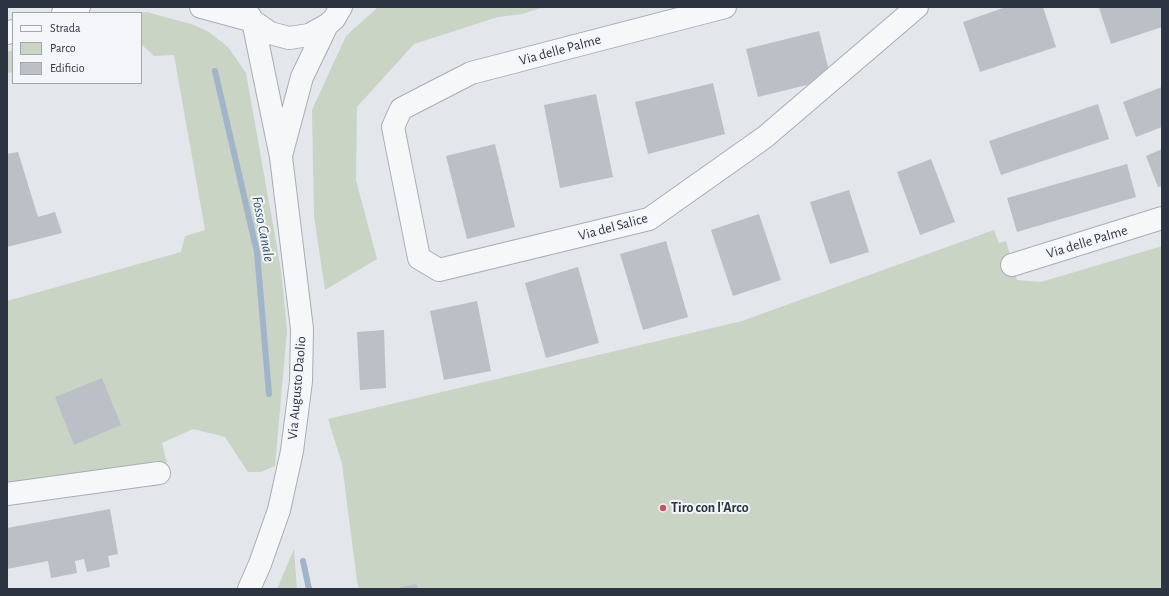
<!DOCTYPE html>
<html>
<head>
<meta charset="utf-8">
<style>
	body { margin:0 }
	#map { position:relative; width:1169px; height:596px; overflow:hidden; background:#e3e6eb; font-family:"Alegreya Sans",sans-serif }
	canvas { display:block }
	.frame { position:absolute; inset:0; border:8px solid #2c3442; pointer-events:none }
	.legend { position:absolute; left:12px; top:12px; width:130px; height:72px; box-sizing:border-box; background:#f3f5f8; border:1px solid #a3a8af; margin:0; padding:5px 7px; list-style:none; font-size:12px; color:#2c3442 }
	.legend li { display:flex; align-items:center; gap:8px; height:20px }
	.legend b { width:20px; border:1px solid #a3a8af }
</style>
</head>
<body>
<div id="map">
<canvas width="1169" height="596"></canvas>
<div class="frame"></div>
<ul class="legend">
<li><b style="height:5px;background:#f6f7f9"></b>Strada</li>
<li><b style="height:11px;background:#c9d4c5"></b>Parco</li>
<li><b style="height:11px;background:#bbc0c7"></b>Edificio</li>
</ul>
</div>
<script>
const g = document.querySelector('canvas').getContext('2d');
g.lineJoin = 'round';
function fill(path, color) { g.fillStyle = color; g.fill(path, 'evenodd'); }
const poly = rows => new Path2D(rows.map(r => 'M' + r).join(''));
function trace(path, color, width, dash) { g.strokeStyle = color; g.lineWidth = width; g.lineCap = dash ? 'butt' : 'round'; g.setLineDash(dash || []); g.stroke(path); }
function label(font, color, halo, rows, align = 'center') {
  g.font = font + ' "Alegreya Sans",sans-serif'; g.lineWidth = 4; g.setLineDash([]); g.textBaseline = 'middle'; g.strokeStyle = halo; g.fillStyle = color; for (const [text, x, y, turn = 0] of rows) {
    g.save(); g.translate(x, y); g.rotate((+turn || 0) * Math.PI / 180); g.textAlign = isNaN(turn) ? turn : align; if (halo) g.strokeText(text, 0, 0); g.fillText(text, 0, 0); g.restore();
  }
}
fill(poly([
	[378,7,544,7,522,14,498,17,414,44,357,107,356,180,377,259,325,290,314,216,312,110,346,36],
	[147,12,194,25,209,32,228,47,246,73,281,270,287,331,275,466,260,472,248,472,225,437,193,429,162,443,167,463,7,486,7,301,181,252,185,236,205,230,174,55,154,56,141,44,141,13,136,13],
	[13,50,13,72,7,73,7,52],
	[994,230,999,243,1006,241,1017,280,1041,282,1162,246,1162,589,359,589,357,581,342,464,328,419,742,321],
	[294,549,297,589,277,589]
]), '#c9d4c5');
trace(poly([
	[215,71,257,252,269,394],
	[303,561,309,589]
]), '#a0b5c9', 6);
fill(poly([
	[1006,7,1043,7,1056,47,980,72,963,22],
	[1101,7,1162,7,1162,27,1111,44,1099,8],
	[819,31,831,79,758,97,746,49],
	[713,83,725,134,648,154,635,102],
	[1162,87,1162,127,1136,137,1123,102],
	[596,94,613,177,560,188,544,105],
	[1098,104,1109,139,1001,175,989,141],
	[495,144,515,227,467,239,446,156],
	[1162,149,1162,186,1158,187,1146,156],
	[18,152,38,217,55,212,62,233,7,247,7,154],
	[931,159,955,222,920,235,897,172],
	[1127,164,1136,197,1017,232,1007,198],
	[849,190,869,252,830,264,810,202],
	[759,214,781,280,733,296,711,230],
	[666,241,688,317,643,330,620,254],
	[578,267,599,343,546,358,525,283],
	[477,301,491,371,444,380,430,311],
	[384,330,386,388,360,390,357,332],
	[102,378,121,425,74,445,55,397],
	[110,509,118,554,108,556,110,567,87,572,84,559,75,561,77,573,51,578,48,561,7,569,7,528],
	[416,584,418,589,397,589,397,588]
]), '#bbc0c7');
const minor = poly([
	[201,7,253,21,281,157,302,329,301,381,292,451,279,510,260,564,249,589],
	[725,7,471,73,401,109,393,127,419,258,439,270,649,219,765,137,917,7],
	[63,13,79,7],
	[249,15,253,21,270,33,289,38,309,35,327,25,334,19,341,7],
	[7,33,13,31],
	[282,152,302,77,327,25],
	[1012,265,1162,218],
	[7,494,159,473]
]);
trace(minor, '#a8adb5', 24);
trace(minor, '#f6f7f9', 22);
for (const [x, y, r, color] of [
	[663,508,4,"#c84f65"]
]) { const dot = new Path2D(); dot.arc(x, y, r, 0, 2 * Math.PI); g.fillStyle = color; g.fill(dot); trace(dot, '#f3f5f8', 1.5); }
label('14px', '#2c3442', '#f3f5f8', [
	["Via delle Palme",560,50,-15],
	["Via del Salice",613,227,-15],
	["Via delle Palme",1087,242,-17],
	["Via Augusto Daolio",297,388,-85]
]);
label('bold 14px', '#2c3442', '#f3f5f8', [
	["Tiro con l'Arco",671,508]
], 'left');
label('italic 15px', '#375474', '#f3f5f8', [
	["Fosso Canale",263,229,79]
]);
</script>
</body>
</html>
